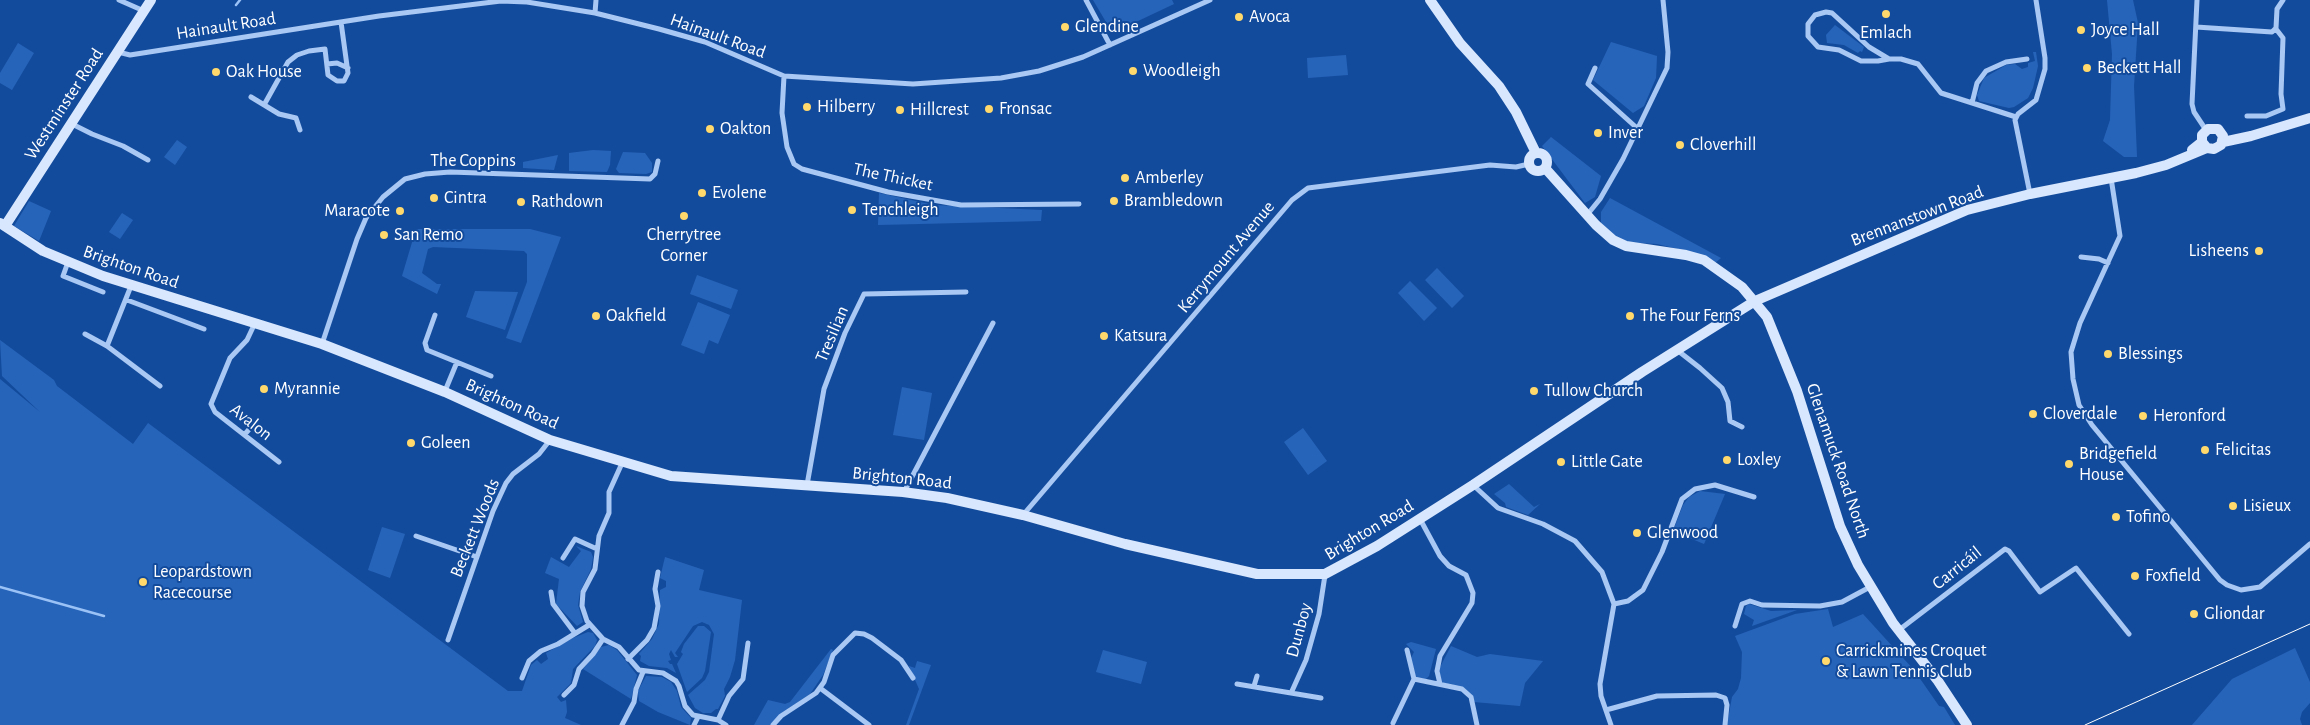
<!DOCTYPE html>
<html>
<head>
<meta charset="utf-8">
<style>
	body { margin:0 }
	canvas { display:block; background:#134b9c }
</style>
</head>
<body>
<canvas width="2310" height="725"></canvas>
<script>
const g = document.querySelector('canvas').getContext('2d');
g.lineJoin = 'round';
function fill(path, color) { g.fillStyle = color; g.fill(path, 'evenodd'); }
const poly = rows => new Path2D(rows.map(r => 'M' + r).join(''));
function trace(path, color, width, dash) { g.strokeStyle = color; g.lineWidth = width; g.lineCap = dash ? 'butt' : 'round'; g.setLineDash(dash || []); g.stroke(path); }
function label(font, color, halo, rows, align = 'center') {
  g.font = font + ' "Alegreya Sans",sans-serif'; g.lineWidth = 4; g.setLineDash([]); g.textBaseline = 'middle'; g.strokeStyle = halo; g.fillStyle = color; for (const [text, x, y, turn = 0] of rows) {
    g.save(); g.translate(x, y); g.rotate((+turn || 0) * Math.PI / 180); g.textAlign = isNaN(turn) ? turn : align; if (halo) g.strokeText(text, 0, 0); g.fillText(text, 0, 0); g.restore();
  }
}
fill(poly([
	[1093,0,1172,0,1174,4,1119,30,1109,27],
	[2107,0,2133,0,2138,23,2134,86,2137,157,2124,157,2103,141,2110,120,2112,54],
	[1835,25,1864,47,1862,52,1860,51,1858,53,1844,45,1827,43,1826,35],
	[1611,42,1657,56,1656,78,1644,106,1633,113,1593,80],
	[18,43,34,53,12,90,0,83,0,73],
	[2033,52,2036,52,2038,66,2033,88,2028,98,2014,107,2009,108,1979,101,1977,95,1984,78,2006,65,2015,64,2022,69,2028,67,2028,63,2035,61],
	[1346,55,1348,75,1308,78,1307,58],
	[1551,137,1601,176,1595,197,1585,203,1542,146],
	[177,140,187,147,175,165,164,157],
	[593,150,611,151,610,165,607,172,569,171,569,153],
	[623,152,645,153,652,163,652,172,646,174,619,173,616,169],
	[558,155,554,170,523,168,523,162],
	[879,193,934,205,1042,210,1041,221,878,225],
	[1610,198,1721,258,1715,263,1678,249,1657,244,1621,242,1601,227,1601,212],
	[29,201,51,211,39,241,14,226],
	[122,213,133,220,120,239,109,232],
	[416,229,530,229,561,237,521,343,506,338,527,282,527,254,524,251,433,247,428,249,422,273,437,284,441,284,437,294,402,276],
	[1437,268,1464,296,1452,308,1425,280],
	[697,275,738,290,731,309,690,294],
	[1410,281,1437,308,1424,321,1398,293],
	[475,291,518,292,505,330,466,317],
	[698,302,730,315,718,344,709,340,704,354,681,345],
	[0,340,54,380,57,386,133,444,148,423,508,691,522,691,531,665,537,660,541,664,548,659,546,653,573,638,588,632,593,633,597,640,595,646,573,669,571,683,557,697,561,702,566,700,567,712,565,718,581,725,0,725,0,379,40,412,2,376],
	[902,387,932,393,924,440,893,435],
	[1303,428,1327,461,1308,475,1284,442],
	[1509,484,1534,507,1540,504,1528,515,1506,507,1505,503,1494,494],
	[1700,491,1725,494,1704,544,1673,531,1683,505,1689,497],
	[382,527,405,534,390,578,368,570],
	[576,546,591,552,593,557,591,569,580,592,578,605,583,622,577,626,556,604,559,579,545,573,551,557,569,567,581,551],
	[665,557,704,570,699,590,742,600,735,660,730,677,724,689,725,696,718,709,716,709,711,713,703,713,695,708,688,695,705,680,709,672,714,634,709,625,702,622,693,626,675,653,678,657,675,657,671,650,669,654,671,660,668,661,670,664,672,664,676,673,667,668,649,666,640,661,641,656,639,654,652,639,659,624,660,590,666,587,666,581,660,578],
	[1749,604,1771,611,1797,610,1752,626,1754,620,1744,614,1746,606],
	[1828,609,1833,627,1863,614,1914,670,1939,706,1944,707,1955,725,1727,725,1732,697,1738,689,1741,678,1742,652,1735,636,1795,614],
	[698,626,704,626,711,632,705,671,702,678,687,692,677,664,683,654,681,652,684,644],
	[1411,642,1436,649,1429,676,1422,683,1416,680,1411,658,1414,652,1406,644],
	[609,645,617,650,637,675,631,699,583,669,601,647],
	[1451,646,1477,657,1490,654,1543,661,1525,683,1520,706,1474,702,1471,695,1441,683,1439,669],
	[2295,648,2310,682,2310,703,2302,712,2300,719,2302,725,2192,725,2232,679],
	[831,649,833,650,823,675,810,694,783,712,770,725,754,725,768,700,785,704,790,702],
	[1103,650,1147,662,1141,684,1096,672],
	[917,661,931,665,909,725,906,725,919,689,909,666,915,668],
	[646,676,662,677,671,682,677,691,681,707,691,718,690,725,658,712,639,701,638,691]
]), '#2664ba');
trace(poly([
	[236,5,240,0],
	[0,587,104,616]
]), '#9bc2f6', 2.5);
trace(poly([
	[119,0,144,11],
	[1086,0,1110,45],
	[2197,0,2192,104,2194,112,2206,130],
	[595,13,596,0],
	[2196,27,2272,32,2276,28,2277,9,2283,0],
	[118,52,130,55,379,16,501,1,527,2,595,13,659,29,705,42,784,76,913,84,1001,78,1039,71,1083,57,1210,0],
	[1889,59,1878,61,1861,61,1839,50,1818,47,1808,36,1808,24,1815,15,1826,12,1832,13,1869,47,1889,59,1901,59,1918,64,1941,93,2016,117],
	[327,64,337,63,348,68],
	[1595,68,1588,84,1638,129],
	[784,76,782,113,787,147,794,164,802,169,888,192,961,205,1079,204],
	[251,97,279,114,296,118,300,130],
	[1972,103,1977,83,1986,71,2006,62,2027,59],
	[264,105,288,62,297,55,309,51,325,49,328,75,337,81,344,81,348,73,341,22],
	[2247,116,2266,116,2283,109,2281,94,2283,38,2276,29],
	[70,123,92,134,123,146,148,160],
	[2111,178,2120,236,2080,323,2071,352,2073,379,2079,405,2092,425,2220,580,2227,585,2241,590,2260,587,2310,544],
	[2030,194,2015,120,2018,114,2036,100,2045,69,2045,58,2036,0],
	[1587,215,1600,199,1623,159,1667,68,1668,52,1663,0],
	[2081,257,2099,259,2108,263],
	[68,262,63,276,103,292],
	[127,300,204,329],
	[435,315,425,343,427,350,491,376],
	[255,323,247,340,230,358,211,404,215,412,279,462],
	[85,334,107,346,160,386],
	[322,344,357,239,366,218,383,197,405,179,425,174,450,172,650,179,655,174,658,161],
	[107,346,131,286],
	[1677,350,1700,368,1722,388,1728,402,1730,421,1742,427],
	[445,391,457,362],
	[245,434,252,426],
	[623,461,609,492,609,513,599,536,595,569,583,592,582,606,587,621,603,639,619,647,639,670,663,673,676,681,679,686,685,706,693,715,718,720,726,725],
	[807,485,824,389,845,333,864,294,966,292],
	[1473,485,1498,508,1543,524,1575,541,1602,572,1614,604,1600,684,1601,696,1611,725],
	[904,492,993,323],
	[1023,515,1292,200,1308,188,1490,165,1516,167,1529,164],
	[1420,519,1440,556,1449,566,1466,575,1473,593,1472,603,1440,656,1437,671,1440,684],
	[416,536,477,557],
	[563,558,575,539,597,549],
	[551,592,553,604,574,632],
	[1614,604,1628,601,1643,590,1662,552,1682,499,1695,489,1715,485,1754,497],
	[1735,626,1742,604,1750,601,1762,605,1820,606,1842,602,1870,587],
	[1899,630,2005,549,2009,551,2040,592,2076,568,2129,634],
	[448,640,493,511,506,483,513,474,539,454,550,440],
	[628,659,647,640,654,628,658,606,655,589,658,572],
	[522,678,529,661,541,651,558,644,589,625],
	[1414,679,1462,689,1471,697,1477,725],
	[1237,684,1321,698],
	[1254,686,1257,676],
	[820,688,869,725],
	[1292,691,1306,660,1319,614,1325,575],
	[564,695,574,685,579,669,593,654,603,639],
	[1606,710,1657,696,1716,695,1725,698,1727,705,1725,725],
	[718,720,729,696,743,679,748,643],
	[1393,723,1414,679,1407,650],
	[622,725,634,702,636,689,643,672],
	[694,725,698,717],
	[773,725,781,716,816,693,824,682,833,655,855,633,864,634,872,638,901,660,913,678]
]), '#a9c8f3', 5);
trace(poly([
	[1430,0,1460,43,1499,86,1516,112,1536,153],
	[2223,142,2251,136,2310,118],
	[2192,150,2202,142,2202,135,2208,129,2218,129,2223,136,2221,145,2214,149,2207,148,2202,142],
	'1529 162a9 9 0 1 1 18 0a9 9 0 1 1-18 0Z',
	[1545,168,1596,225,1613,240,1626,246,1686,255,1704,260,1742,287,1767,317,1797,391,1840,526,1858,565,1893,623,1938,681,1967,725],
	[0,223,43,251,103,276,322,344,445,392,550,440,671,476,903,492,947,498,1023,515,1125,544,1257,574,1325,574,1377,546,1473,485,1642,372,1755,301,1967,210,2030,194,2136,173,2166,165,2207,148],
	[5,226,151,0]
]), '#d8e7fd', 10);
trace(poly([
	[2085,725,2310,624]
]), '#fff', 1);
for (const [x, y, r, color] of [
	[1886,14,5,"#ffd96b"],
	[1239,17,5,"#ffd96b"],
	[1065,27,5,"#ffd96b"],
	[2081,30,5,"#ffd96b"],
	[2087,68,5,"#ffd96b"],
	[1133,71,5,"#ffd96b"],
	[216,72,5,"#ffd96b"],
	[807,107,5,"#ffd96b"],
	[989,109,5,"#ffd96b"],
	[900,110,5,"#ffd96b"],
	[710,129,5,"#ffd96b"],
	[1598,133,5,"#ffd96b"],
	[1680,145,5,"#ffd96b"],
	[1125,178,5,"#ffd96b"],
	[702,193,5,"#ffd96b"],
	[434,198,5,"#ffd96b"],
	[1114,201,5,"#ffd96b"],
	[521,202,5,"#ffd96b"],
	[852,210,5,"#ffd96b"],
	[400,211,5,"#ffd96b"],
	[684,216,5,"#ffd96b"],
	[384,235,5,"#ffd96b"],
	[2259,251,5,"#ffd96b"],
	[596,316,5,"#ffd96b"],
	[1630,316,5,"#ffd96b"],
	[1104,336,5,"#ffd96b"],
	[2108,354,5,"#ffd96b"],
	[264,389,5,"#ffd96b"],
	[1534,391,5,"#ffd96b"],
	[2033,414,5,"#ffd96b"],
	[2143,416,5,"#ffd96b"],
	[411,443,5,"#ffd96b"],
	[2205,450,5,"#ffd96b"],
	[1727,460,5,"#ffd96b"],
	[1561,462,5,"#ffd96b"],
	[2069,464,5,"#ffd96b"],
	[2233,506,5,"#ffd96b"],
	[2116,517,5,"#ffd96b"],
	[1637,533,5,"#ffd96b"],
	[2135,576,5,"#ffd96b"],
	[143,582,5,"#ffd96b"],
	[2194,614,5,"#ffd96b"],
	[1826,661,5,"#ffd96b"]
]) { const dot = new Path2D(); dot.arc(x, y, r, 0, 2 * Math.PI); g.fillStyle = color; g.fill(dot); trace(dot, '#134b9c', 2); }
label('18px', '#fff', '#134b9c', [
	["Avoca",1249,17],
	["Glendine",1075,27],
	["Joyce Hall",2091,30],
	["Emlach",1886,33,"center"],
	["Beckett Hall",2097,68],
	["Woodleigh",1143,71],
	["Oak House",226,72],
	["Hilberry",817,107],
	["Fronsac",999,109],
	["Hillcrest",910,110],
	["Oakton",720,129],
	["Inver",1608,133],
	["Cloverhill",1690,145],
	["Amberley",1135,178],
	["Evolene",712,193],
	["Cintra",444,198],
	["Brambledown",1124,201],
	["Rathdown",531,202],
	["Tenchleigh",862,210],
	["Maracote",390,211,"right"],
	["San Remo",394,235],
	["Cherrytree",684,235,"center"],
	["Corner",684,256,"center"],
	["Lisheens",2249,251,"right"],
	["Oakfield",606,316],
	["The Four Ferns",1640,316],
	["Katsura",1114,336],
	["Blessings",2118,354],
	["Myrannie",274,389],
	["Tullow Church",1544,391],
	["Cloverdale",2043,414],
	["Heronford",2153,416],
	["Goleen",421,443],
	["Felicitas",2215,450],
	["Bridgefield",2079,454],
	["House",2079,475],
	["Loxley",1737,460],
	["Little Gate",1571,462],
	["Lisieux",2243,506],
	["Tofino",2126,517],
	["Glenwood",1647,533],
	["Leopardstown",153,572],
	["Racecourse",153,593],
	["Foxfield",2145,576],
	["Gliondar",2204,614],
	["Carrickmines Croquet",1836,651],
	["& Lawn Tennis Club",1836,672]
], 'left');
label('18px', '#fff', '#134b9c', [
	["Hainault Road",226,26,-9],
	["Hainault Road",718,36,20],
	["Westminster Road",64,104,-57],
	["The Coppins",473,161],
	["The Thicket",893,177,12],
	["Brennanstown Road",1917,216,-21],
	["Kerrymount Avenue",1226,257,-50],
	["Brighton Road",131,267,19],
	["Tresilian",832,334,-67],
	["Brighton Road",512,404,24],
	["Avalon",251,422,38],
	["Glenamuck Road North",1838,461,71],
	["Brighton Road",902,478,6],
	["Beckett Woods",475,528,-68],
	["Brighton Road",1369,530,-31],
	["Carricáil",1957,568,-39],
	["Dunboy",1299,630,-75]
]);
</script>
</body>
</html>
